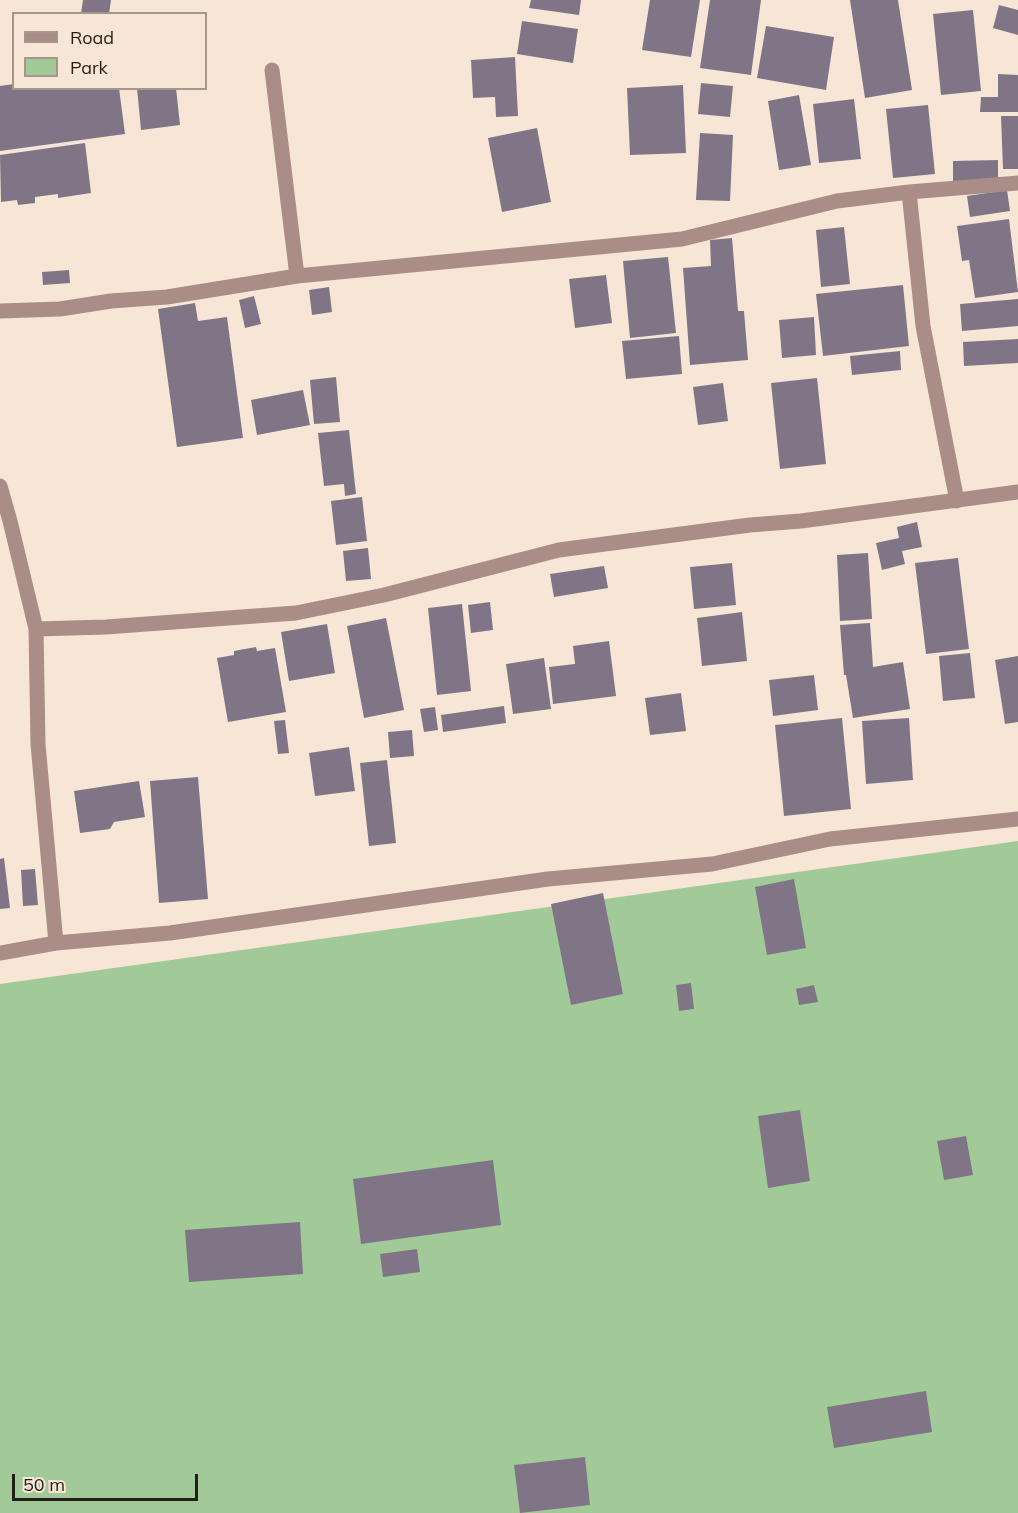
<!DOCTYPE html>
<html>
<head>
<meta charset="utf-8">
<style>
	body { margin:0 }
	#map { position:relative; width:1018px; height:1513px; overflow:hidden; background:#f7e6d6; font-family:Mulish,sans-serif }
	canvas { display:block }
	.legend { position:absolute; left:12px; top:12px; width:195px; height:78px; box-sizing:border-box; background:#f7e6d6; border:2px solid #a3968a; margin:0; padding:8px 10px; list-style:none; font-size:18px; color:#251f19 }
	.legend li { display:flex; align-items:center; gap:12px; height:30px }
	.legend b { width:30px; border:2px solid #a3968a }
	.scale { position:absolute; left:12px; top:1474px; width:186px; height:27px; box-sizing:border-box; border:3px solid #251f19; border-top:0; padding-left:8px; font-size:18px; line-height:21px; white-space:nowrap; color:#251f19; -webkit-text-stroke:4px #f7e6d6; paint-order:stroke }
</style>
</head>
<body>
<div id="map">
<canvas width="1018" height="1513"></canvas>
<ul class="legend">
<li><b style="height:8px;background:#ab8d87"></b>Road</li>
<li><b style="height:16px;background:#a2ca98"></b>Park</li>
</ul>
<div class="scale">50 m</div>
</div>
<script>
const g = document.querySelector('canvas').getContext('2d');
g.lineJoin = 'round';
function fill(path, color) { g.fillStyle = color; g.fill(path, 'evenodd'); }
const poly = rows => new Path2D(rows.map(r => 'M' + r).join(''));
function trace(path, color, width, dash) { g.strokeStyle = color; g.lineWidth = width; g.lineCap = dash ? 'butt' : 'round'; g.setLineDash(dash || []); g.stroke(path); }
fill(poly([
	[1018,841,1018,1513,0,1513,0,984]
]), '#a2ca98');
fill(poly([
	[83,0,111,0,109,14,81,13],
	[531,0,581,0,579,15,529,8],
	[650,0,700,0,691,57,642,50],
	[710,0,761,0,751,75,700,68],
	[850,0,898,0,912,90,865,98],
	[999,5,1018,10,1018,35,993,28],
	[973,10,981,91,941,95,933,14],
	[522,21,578,29,573,63,517,54],
	[766,26,834,37,826,90,757,78],
	[515,57,518,116,496,117,495,97,473,98,471,60],
	[998,74,1018,75,1018,112,980,112,981,97,998,97],
	[701,83,733,86,730,117,698,114],
	[14,84,14,88,119,88,125,134,0,151,0,86],
	[683,85,686,153,630,155,627,88],
	[137,88,176,88,180,125,141,130],
	[799,95,811,165,779,170,768,101],
	[854,99,861,159,819,163,813,104],
	[928,105,935,174,893,178,886,109],
	[1001,116,1018,116,1018,169,1003,169],
	[537,128,551,202,502,212,488,138],
	[700,133,733,135,730,201,696,200],
	[85,143,91,193,58,198,58,194,35,197,35,203,18,205,17,200,1,202,0,155],
	[998,160,998,181,953,181,953,161],
	[1007,190,1010,211,970,217,967,196],
	[1009,219,1018,292,975,298,969,260,962,261,957,226],
	[844,227,850,284,821,287,816,230],
	[732,238,738,311,744,311,748,360,690,365,683,268,711,266,710,240],
	[668,257,676,333,630,338,623,261],
	[69,270,70,283,43,285,42,272],
	[606,275,612,323,575,328,569,279],
	[903,285,909,346,823,356,816,294],
	[329,287,332,312,312,315,309,290],
	[254,296,261,324,245,328,239,300],
	[1018,299,1018,326,962,331,960,304],
	[195,303,198,321,227,317,243,438,177,447,158,309],
	[814,317,816,355,782,358,779,320],
	[679,336,682,374,626,379,622,341],
	[1018,339,1018,363,964,366,963,342],
	[900,351,901,370,852,375,850,356],
	[336,377,340,422,314,424,310,380],
	[817,378,826,464,780,469,771,383],
	[723,383,728,421,698,425,693,387],
	[303,390,310,425,257,435,251,400],
	[349,430,356,494,345,496,344,484,324,486,318,433],
	[362,497,367,541,336,545,331,501],
	[917,522,922,547,902,551,905,564,882,570,876,543,899,538,897,527],
	[368,548,371,579,346,581,343,551],
	[868,553,872,619,840,621,837,555],
	[958,558,969,649,926,654,915,563],
	[732,563,736,605,694,609,690,567],
	[604,566,608,588,554,597,550,574],
	[490,602,493,630,471,633,468,605],
	[462,604,471,691,437,695,428,608],
	[742,612,747,661,702,666,697,618],
	[386,618,404,710,364,718,347,626],
	[870,623,873,667,903,662,910,709,853,718,846,675,844,675,840,625],
	[327,624,335,673,289,681,281,632],
	[609,641,616,696,553,704,549,667,575,664,573,646],
	[256,647,257,651,275,648,286,712,228,722,217,658,234,655,234,651],
	[970,653,975,698,943,701,939,656],
	[1018,656,1018,722,1005,724,995,660],
	[544,658,551,709,513,714,506,664],
	[814,675,818,710,773,716,769,680],
	[681,693,686,731,650,735,645,698],
	[504,706,506,723,443,732,441,715],
	[435,707,438,730,424,732,420,709],
	[842,718,851,809,784,816,775,725],
	[909,718,913,780,866,784,862,721],
	[285,720,289,753,278,754,274,721],
	[412,730,414,756,390,758,388,732],
	[349,747,355,791,315,796,309,753],
	[387,760,396,843,369,846,360,763],
	[198,777,208,899,159,903,150,781],
	[139,781,145,817,114,822,110,829,80,833,74,791],
	[4,858,10,908,0,909,0,859],
	[35,869,38,905,23,906,21,870],
	[794,879,806,948,767,955,755,887],
	[603,893,623,994,571,1005,551,904],
	[691,983,694,1009,679,1011,676,985],
	[814,985,818,1002,799,1005,796,989],
	[800,1110,810,1181,768,1188,758,1116],
	[966,1136,973,1175,944,1180,937,1141],
	[493,1160,501,1225,361,1244,353,1179],
	[300,1222,303,1274,189,1282,185,1230],
	[417,1249,420,1272,383,1277,380,1254],
	[926,1391,932,1432,834,1448,827,1407],
	[585,1457,590,1505,520,1513,514,1465]
]), '#807586');
trace(poly([
	[909,192,923,326,957,501],
	[297,276,682,239,837,201,909,192,1018,183],
	[0,311,60,309,111,301,167,297,297,276,272,70],
	[0,486,10,521,36,629,38,744,56,943],
	[36,629,106,627,296,613,384,595,559,550,750,525,801,521,1018,492],
	[0,953,56,943,170,933,548,879,712,864,830,839,1018,819]
]), '#ab8d87', 15);
</script>
</body>
</html>
